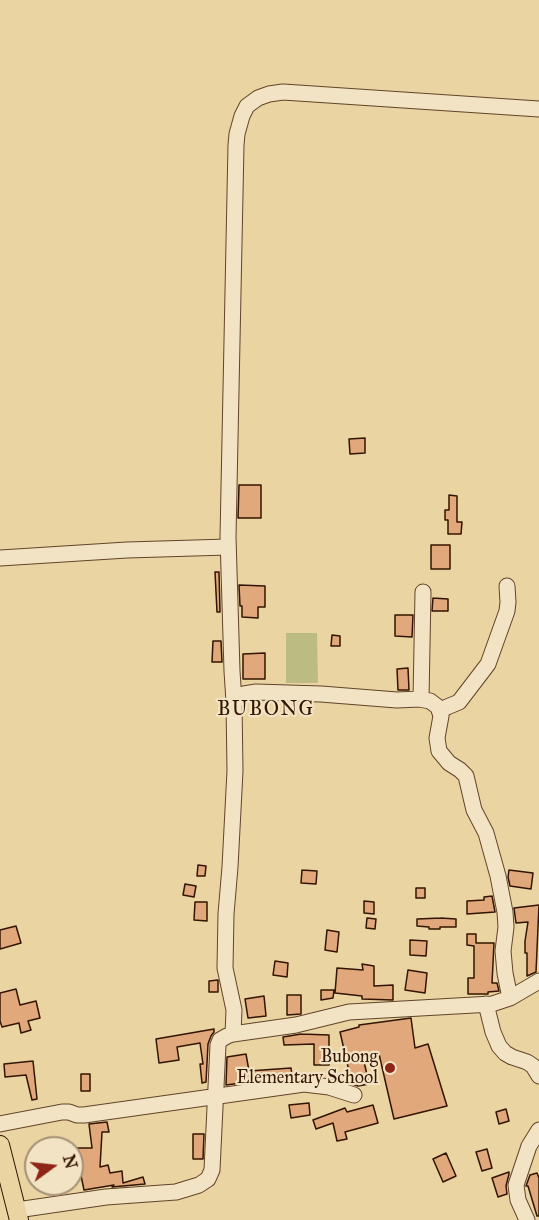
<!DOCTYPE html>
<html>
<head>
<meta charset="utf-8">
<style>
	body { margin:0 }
	#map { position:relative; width:539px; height:1220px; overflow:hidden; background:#ead4a2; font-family:"IM FELL Great Primer",serif }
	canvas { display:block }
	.north { position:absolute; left:24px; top:1136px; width:60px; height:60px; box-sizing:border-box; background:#f1e3c3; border:2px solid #a59075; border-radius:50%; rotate:75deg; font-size:16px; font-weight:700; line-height:24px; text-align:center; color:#331401 }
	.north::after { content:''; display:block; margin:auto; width:21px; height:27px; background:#8f2418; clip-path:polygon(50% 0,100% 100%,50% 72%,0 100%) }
</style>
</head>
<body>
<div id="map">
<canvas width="539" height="1220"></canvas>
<div class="north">N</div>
</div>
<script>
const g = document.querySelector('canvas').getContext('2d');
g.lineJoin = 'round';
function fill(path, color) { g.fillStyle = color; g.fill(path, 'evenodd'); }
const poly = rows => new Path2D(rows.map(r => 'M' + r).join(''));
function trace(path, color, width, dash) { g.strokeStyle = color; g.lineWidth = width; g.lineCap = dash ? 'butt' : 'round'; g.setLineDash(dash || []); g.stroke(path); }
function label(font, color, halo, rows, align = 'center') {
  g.font = font + ' "IM FELL Great Primer",serif'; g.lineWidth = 4.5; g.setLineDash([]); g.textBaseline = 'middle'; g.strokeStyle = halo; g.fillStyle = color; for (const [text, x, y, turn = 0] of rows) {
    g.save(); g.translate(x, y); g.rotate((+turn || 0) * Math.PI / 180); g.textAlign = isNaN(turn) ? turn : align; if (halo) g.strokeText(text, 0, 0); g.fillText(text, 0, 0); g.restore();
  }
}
fill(poly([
	[286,633,317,633,318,683,286,683]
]), '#bcbb81');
const building = poly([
	[365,438,365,453,350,454,349,439,365,438],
	[239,485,261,485,261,518,238,518,239,485],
	[449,495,457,496,457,522,462,522,461,534,448,534,448,520,445,520,445,510,449,510,449,495],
	[431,545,450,545,450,569,431,569,431,545],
	[215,572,219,572,220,612,217,612,215,572],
	[239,585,265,586,265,607,258,607,258,618,242,617,242,606,240,606,239,585],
	[433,598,448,599,448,611,432,611,433,598],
	[395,615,413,615,412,637,395,636,395,615],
	[332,635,340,636,340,646,331,646,332,635],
	[213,641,221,641,222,662,212,662,213,641],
	[265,653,265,679,243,679,243,654,265,653],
	[408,668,409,690,398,690,397,669,408,668],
	[198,865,206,866,205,876,197,876,198,865],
	[302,870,317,871,316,884,301,883,302,870],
	[509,870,533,873,531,889,510,886,508,877,509,870],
	[185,884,196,886,194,897,183,895,185,884],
	[416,888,425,888,425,898,416,898,416,888],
	[492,896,495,912,467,914,467,901,484,900,484,897,492,896],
	[364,901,374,902,374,914,364,913,364,901],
	[195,902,207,902,207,921,194,920,195,902],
	[539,905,536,972,527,976,527,953,525,953,525,941,528,922,516,923,514,908,539,905],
	[367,918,376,919,375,929,366,928,367,918],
	[441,918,456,919,456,927,440,927,440,929,429,929,429,927,417,926,417,919,441,918],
	[16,926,21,943,0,949,0,930,16,926],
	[327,930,339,932,337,952,325,950,327,930],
	[467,934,476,934,476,943,494,943,492,983,497,983,499,991,488,992,488,994,468,994,468,978,474,978,474,946,467,945,467,934],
	[410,940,427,941,426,956,410,955,410,940],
	[275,961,288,963,287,977,273,975,275,961],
	[362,964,374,966,374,986,393,985,393,1000,362,999,362,996,335,993,337,968,363,970,362,964],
	[408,970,427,973,425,993,405,990,408,970],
	[218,980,218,992,209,992,209,981,218,980],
	[16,989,20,1005,36,1001,40,1018,28,1021,31,1030,21,1033,19,1023,2,1027,0,1021,0,993,16,989],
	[321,990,334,990,333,998,321,1000,321,990],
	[287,995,301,995,301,1014,287,1015,287,995],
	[264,996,266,1016,248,1018,245,999,264,996],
	[411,1018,415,1048,428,1044,447,1106,394,1119,379,1054,363,1057,369,1084,358,1086,352,1084,340,1032,359,1027,359,1025,411,1018],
	[214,1029,214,1032,211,1036,208,1044,206,1082,202,1083,200,1064,203,1064,200,1043,177,1047,179,1060,159,1063,156,1039,214,1029],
	[301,1034,329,1035,329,1065,314,1065,314,1044,284,1045,283,1037,301,1034],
	[246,1054,249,1071,291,1068,292,1076,226,1085,227,1057,246,1054],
	[33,1061,37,1099,32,1100,26,1075,5,1077,4,1064,33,1061],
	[81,1074,90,1074,90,1091,81,1091,81,1074],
	[309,1103,310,1115,291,1118,289,1105,309,1103],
	[373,1105,378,1123,345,1132,347,1139,337,1141,333,1123,316,1129,313,1120,345,1108,347,1112,373,1105],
	[506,1109,509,1121,499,1124,496,1112,506,1109],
	[107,1122,109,1132,102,1132,100,1167,108,1165,110,1173,122,1171,123,1183,143,1177,145,1184,112,1187,114,1185,84,1190,79,1166,73,1166,73,1148,92,1148,89,1124,107,1122],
	[193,1134,204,1134,203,1159,193,1159,193,1134],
	[487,1149,492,1168,482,1171,476,1152,487,1149],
	[446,1153,456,1176,443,1182,433,1159,446,1153],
	[509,1172,509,1174,506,1186,507,1194,498,1197,492,1178,509,1172],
	[537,1173,539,1178,539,1216,537,1216,528,1186,526,1186,530,1175,537,1173]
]);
fill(building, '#e0a87b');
trace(building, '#331401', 1.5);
const minor = poly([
	[0,558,127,550,228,547],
	[421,699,423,592],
	[234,702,244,694,256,692,321,694,397,700,419,699,430,701,438,707,441,716,437,738,439,751,449,763,460,770,466,776,474,810,486,833,498,876,505,912,506,927,503,951,505,973,510,998],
	[440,711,447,707,459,702,488,664,507,611,508,602,507,586],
	[486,1004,493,1032,499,1046,505,1053,512,1057,527,1062,533,1066,539,1076],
	[233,1034,234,1010,225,968,226,914,230,867,235,771,234,702,232,671,228,537,236,145,237,134,242,116,247,106,258,98,269,94,283,92,539,109],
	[0,1124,62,1112,69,1112,77,1115,84,1115,304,1084,329,1087,354,1095],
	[17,1210,106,1197,176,1192,199,1185,208,1179,212,1170,218,1045,220,1040,227,1036,233,1034,296,1025,349,1012,492,1004,510,998,539,981],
	[527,1220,518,1200,516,1185,529,1146,539,1130]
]);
const major = poly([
	[0,1145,19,1220]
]);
trace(minor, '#614429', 17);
trace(major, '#331401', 20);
trace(minor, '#f1e3c3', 15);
trace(major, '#ead4a2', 18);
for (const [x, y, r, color] of [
	[390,1068,6,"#8f2418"]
]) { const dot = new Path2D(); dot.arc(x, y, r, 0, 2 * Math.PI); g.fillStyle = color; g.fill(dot); trace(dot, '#f1e3c3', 2); }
label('18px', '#331401', '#f1e3c3', [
	["Bubong",378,1058],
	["Elementary School",378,1079]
], 'right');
g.letterSpacing = '1.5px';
label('20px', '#331401', '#f1e3c3', [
	["BUBONG",266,710]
]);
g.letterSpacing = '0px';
</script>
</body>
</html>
